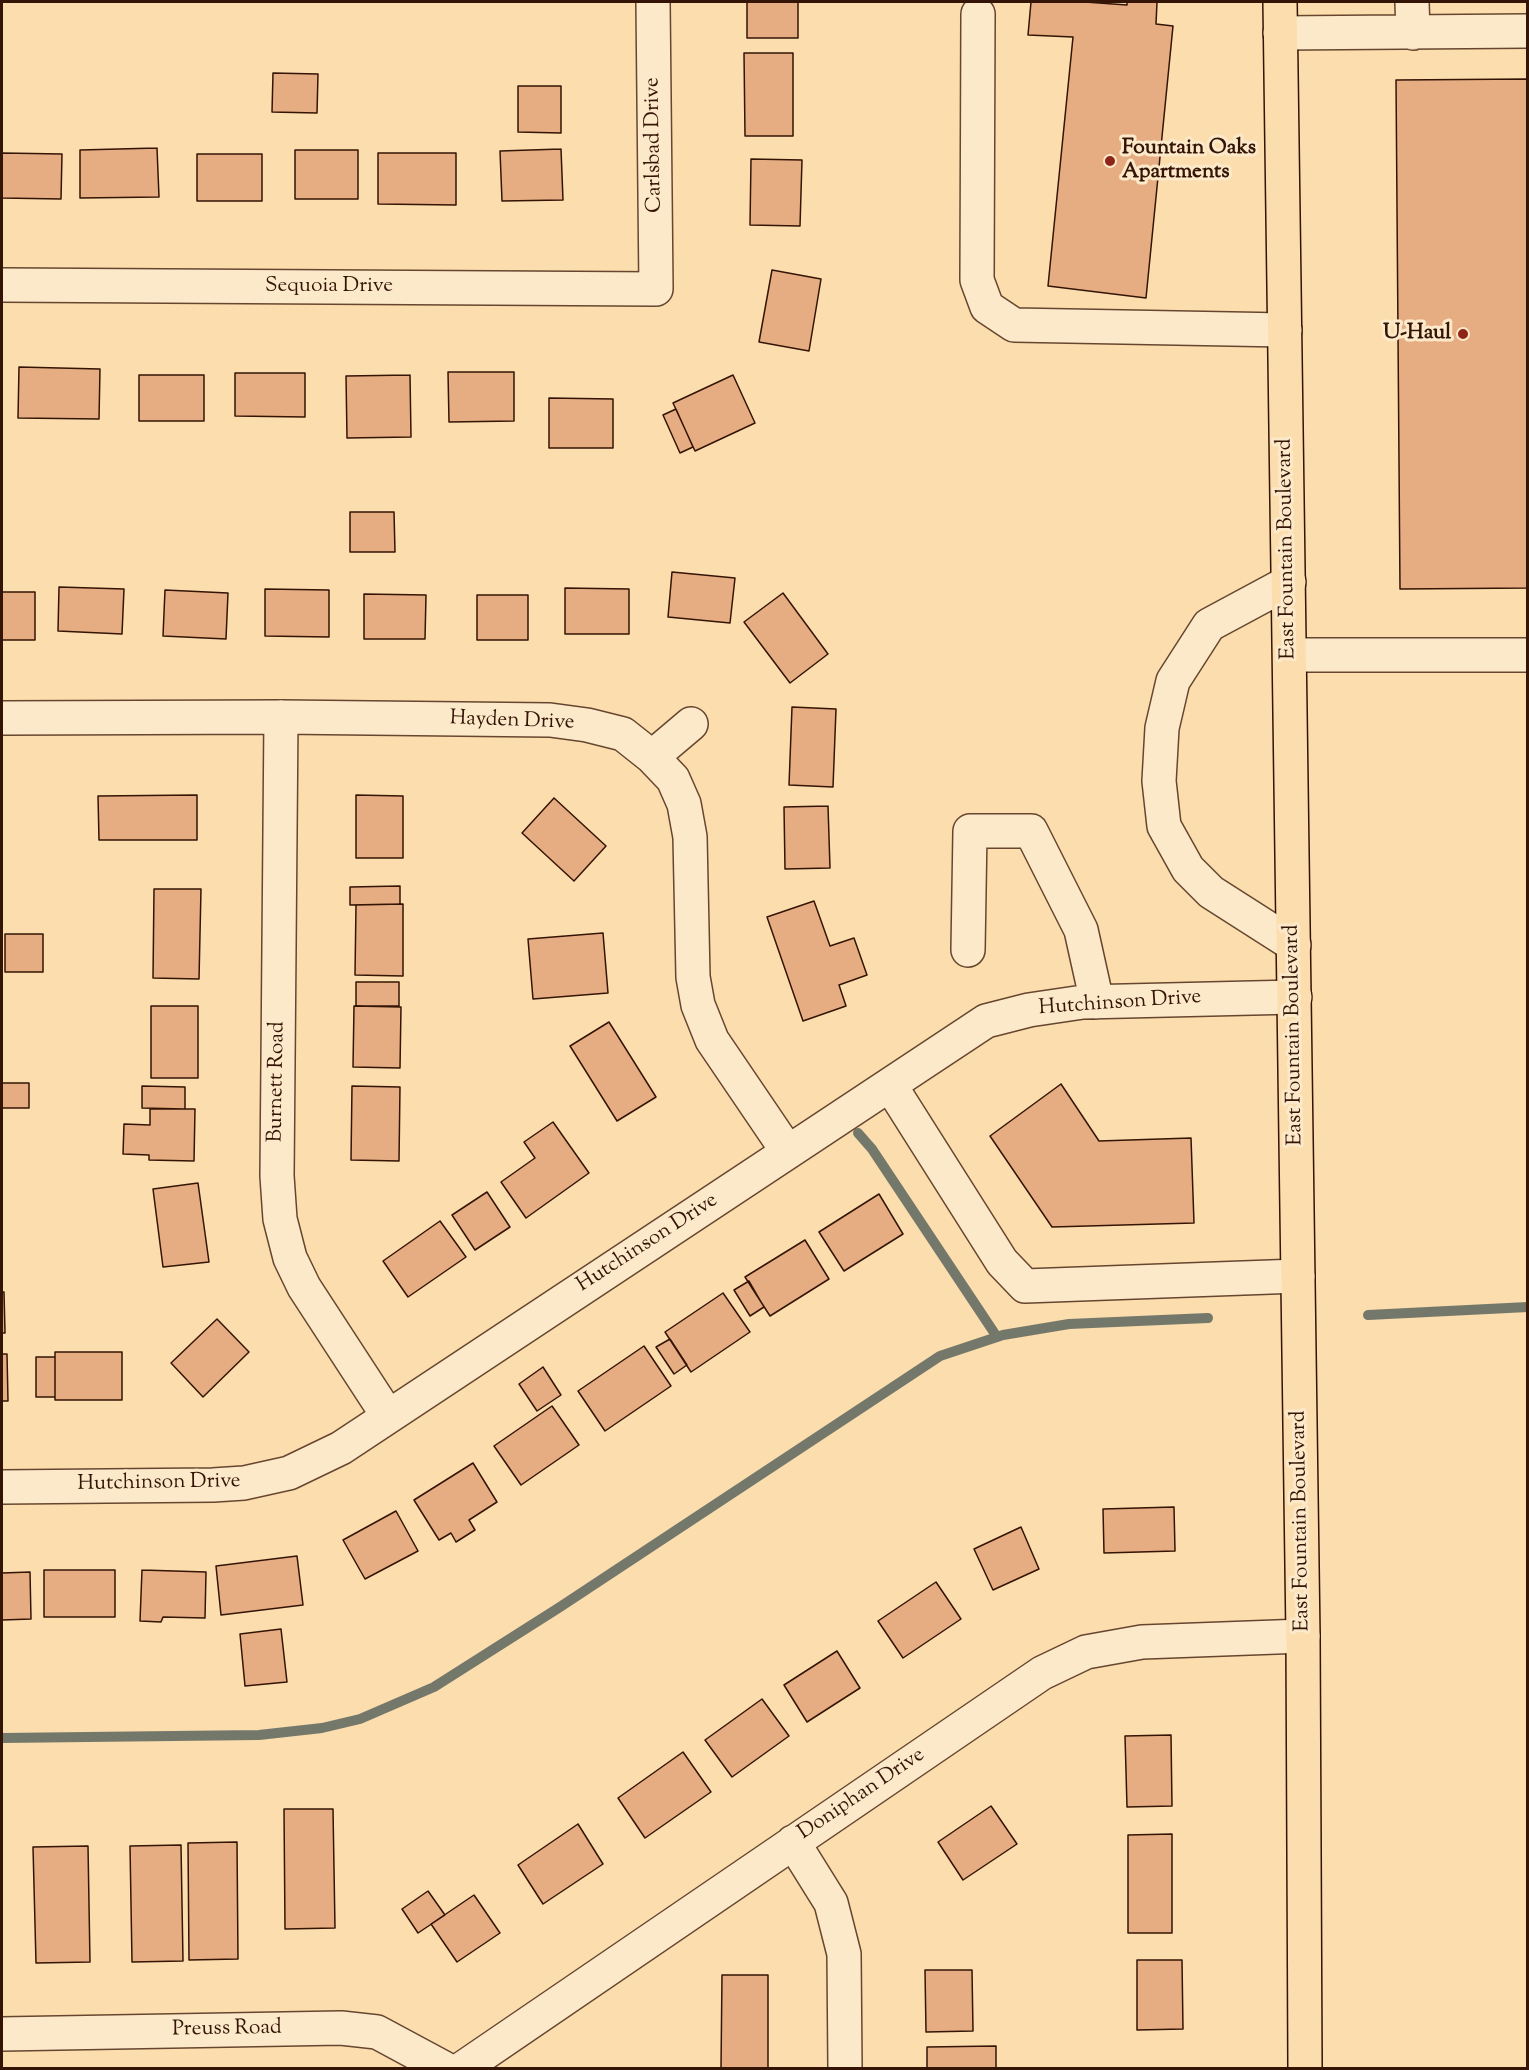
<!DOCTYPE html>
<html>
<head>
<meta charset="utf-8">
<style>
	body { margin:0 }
	#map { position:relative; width:1529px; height:2070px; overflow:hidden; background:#fbddae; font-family:"Sorts Mill Goudy",serif }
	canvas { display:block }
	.frame { position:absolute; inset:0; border:3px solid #341405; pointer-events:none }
</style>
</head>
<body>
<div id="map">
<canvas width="1529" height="2070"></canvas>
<div class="frame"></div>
</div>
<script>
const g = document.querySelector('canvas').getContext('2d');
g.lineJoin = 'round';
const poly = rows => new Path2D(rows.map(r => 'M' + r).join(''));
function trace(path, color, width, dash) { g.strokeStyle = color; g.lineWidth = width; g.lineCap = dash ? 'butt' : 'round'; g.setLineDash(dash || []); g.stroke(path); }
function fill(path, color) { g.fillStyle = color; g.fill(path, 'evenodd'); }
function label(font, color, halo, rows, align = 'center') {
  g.font = font + ' "Sorts Mill Goudy",serif'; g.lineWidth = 6; g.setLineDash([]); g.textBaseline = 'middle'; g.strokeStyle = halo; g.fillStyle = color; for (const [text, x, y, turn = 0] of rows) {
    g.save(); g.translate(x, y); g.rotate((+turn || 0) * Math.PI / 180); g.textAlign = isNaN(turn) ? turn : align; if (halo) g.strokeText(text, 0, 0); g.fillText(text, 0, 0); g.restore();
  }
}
trace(poly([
	[858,1133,872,1149,997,1337],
	[1368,1315,1528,1307],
	[2,1738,259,1735,322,1728,360,1719,434,1687,560,1607,940,1356,1003,1335,1069,1324,1208,1318]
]), '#74786b', 10);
const building = poly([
	[747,2,798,2,798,38,747,38,747,2],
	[1031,2,1085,2,1127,5,1127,2,1157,2,1156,24,1173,26,1146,298,1048,286,1073,37,1028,35,1031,2],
	[744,53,793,53,793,136,745,136,744,53],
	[273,73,318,74,317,113,272,112,273,73],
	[1528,79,1528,588,1400,589,1396,80,1528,79],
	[518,86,561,86,561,133,518,132,518,86],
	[157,148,159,197,80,198,80,150,157,148],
	[561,149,563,200,502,201,500,151,561,149],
	[295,150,358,150,358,199,295,199,295,150],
	[2,153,62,154,61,199,2,198,2,153],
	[378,153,456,153,456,205,378,204,378,153],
	[197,154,262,154,262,201,197,201,197,154],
	[751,159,802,160,800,226,750,225,751,159],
	[772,270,821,279,809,351,759,342,772,270],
	[19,367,100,369,99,419,18,418,19,367],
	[448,372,514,372,514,421,449,422,448,372],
	[235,373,305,373,305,417,235,416,235,373],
	[139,375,204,375,204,421,139,421,139,375],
	[410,375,411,437,347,438,346,376,410,375],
	[733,375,755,423,695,451,673,403,733,375],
	[549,398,613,399,613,448,549,448,549,398],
	[676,409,693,447,680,453,663,415,676,409],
	[350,512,394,512,395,552,350,552,350,512],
	[672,572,735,578,730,623,668,617,672,572],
	[59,587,124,589,122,634,58,631,59,587],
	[565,588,629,589,629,634,565,634,565,588],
	[265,589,329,590,329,637,265,636,265,589],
	[165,590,228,593,226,639,163,636,165,590],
	[2,592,35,592,35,640,2,640,2,592],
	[783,593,828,654,790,683,744,622,783,593],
	[364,594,426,595,425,639,364,639,364,594],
	[477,595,528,595,528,640,477,640,477,595],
	[792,707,836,709,833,787,789,785,792,707],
	[197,795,197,840,99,840,98,796,197,795],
	[356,795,403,796,403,858,356,858,356,795],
	[554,798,606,846,574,881,522,833,554,798],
	[828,806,830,868,785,869,784,807,828,806],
	[400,886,400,904,350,905,350,887,400,886],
	[154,889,201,889,199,979,153,978,154,889],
	[814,901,830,946,854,938,867,975,839,985,846,1006,803,1021,767,917,814,901],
	[403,904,403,976,355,975,356,905,403,904],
	[603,933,608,993,533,999,528,939,603,933],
	[5,934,43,934,43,972,5,972,5,934],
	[356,982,399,982,399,1006,356,1006,356,982],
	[151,1006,198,1006,198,1078,151,1078,151,1006],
	[354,1006,401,1007,400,1068,353,1067,354,1006],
	[609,1022,656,1097,617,1121,570,1046,609,1022],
	[2,1083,29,1083,29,1108,2,1108,2,1083],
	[1061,1084,1099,1141,1191,1138,1194,1223,1052,1227,990,1136,1061,1084],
	[142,1086,185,1087,185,1109,142,1108,142,1086],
	[352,1086,400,1087,399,1161,351,1160,352,1086],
	[150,1109,195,1109,194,1161,149,1160,149,1155,123,1154,124,1124,150,1125,150,1109],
	[553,1122,589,1173,526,1218,501,1182,535,1158,524,1142,553,1122],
	[198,1183,209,1262,163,1267,153,1189,198,1183],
	[487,1192,510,1227,475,1250,452,1215,487,1192],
	[879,1194,903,1234,844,1271,819,1232,879,1194],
	[440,1221,466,1257,408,1297,383,1261,440,1221],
	[805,1240,829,1279,770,1316,745,1277,805,1240],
	[749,1281,764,1307,750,1316,734,1290,749,1281],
	[2,1292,4,1292,5,1333,2,1333,2,1292],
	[723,1293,750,1332,691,1372,665,1332,723,1293],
	[217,1319,249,1352,203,1397,171,1363,217,1319],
	[670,1339,687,1365,674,1374,656,1347,670,1339],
	[644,1346,671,1386,605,1431,578,1391,644,1346],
	[55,1352,122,1352,122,1400,55,1400,55,1352],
	[2,1354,7,1354,8,1401,2,1401,2,1354],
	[36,1357,55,1357,55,1397,36,1397,36,1357],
	[543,1367,561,1395,537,1411,519,1384,543,1367],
	[552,1406,579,1445,521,1485,494,1446,552,1406],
	[473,1463,497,1502,469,1520,475,1530,456,1542,451,1533,439,1540,414,1500,473,1463],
	[1174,1507,1175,1551,1104,1553,1103,1509,1174,1507],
	[396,1511,418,1551,365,1579,343,1540,396,1511],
	[1021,1527,1039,1569,993,1590,974,1549,1021,1527],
	[297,1556,303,1605,221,1615,216,1566,297,1556],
	[44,1570,115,1570,115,1617,44,1617,44,1570],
	[142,1570,206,1572,205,1618,163,1617,161,1622,140,1621,142,1570],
	[30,1572,31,1619,2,1620,2,1573,30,1572],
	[936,1582,961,1619,903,1658,878,1621,936,1582],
	[281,1629,287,1682,245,1686,240,1634,281,1629],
	[837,1651,860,1688,807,1722,784,1685,837,1651],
	[762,1699,789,1736,732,1777,705,1740,762,1699],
	[1171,1735,1172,1806,1127,1807,1125,1736,1171,1735],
	[683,1752,711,1792,645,1838,618,1798,683,1752],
	[991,1806,1017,1844,963,1880,938,1842,991,1806],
	[284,1809,333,1809,335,1928,285,1929,284,1809],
	[578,1824,603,1864,543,1904,518,1865,578,1824],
	[1172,1834,1172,1933,1128,1933,1128,1835,1172,1834],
	[237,1842,238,1959,189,1960,188,1843,237,1842],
	[181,1845,183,1961,132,1962,130,1846,181,1845],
	[88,1846,90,1962,36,1963,33,1847,88,1846],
	[428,1891,445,1915,418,1933,402,1909,428,1891],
	[474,1895,500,1933,457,1962,431,1924,474,1895],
	[1137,1960,1182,1960,1183,2029,1137,2030,1137,1960],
	[925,1970,972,1970,973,2031,926,2032,925,1970],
	[722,1975,768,1975,768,2068,721,2068,722,1975],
	[996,2046,996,2068,927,2068,927,2047,996,2046]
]);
fill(building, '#e6ad83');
trace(building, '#341405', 1.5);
const minor = poly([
	[1412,2,1413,33],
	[978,14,977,280,987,307,1014,325,1285,330],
	[1280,33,1528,31],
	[2,285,656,289,653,2],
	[1289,582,1209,625,1173,681,1162,728,1159,781,1164,826,1188,869,1211,892,1294,945],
	[1290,655,1528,655],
	[281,717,277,1176,280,1219,290,1258,304,1287,388,1416],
	[2,718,281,717,550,720,587,725,623,734,652,757,673,779,684,804,690,837,693,977,698,1005,712,1040,788,1152],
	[652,757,691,724],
	[968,950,970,831,1031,831,1081,930,1097,1002],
	[890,1085,1002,1262,1025,1286,1298,1276],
	[2,1487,213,1485,244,1483,289,1473,341,1448,986,1021,1029,1010,1083,1002,1295,997],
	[793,1842,831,1903,844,1954,845,2068],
	[2,2034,341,2028,377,2032,444,2068],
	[463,2068,1042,1673,1086,1652,1142,1642,1303,1636]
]);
const major = poly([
	[1280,2,1303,1636,1305,2068]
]);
trace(minor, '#66462f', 36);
trace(major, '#341405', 36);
trace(minor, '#fce9ca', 33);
trace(major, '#fbddae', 33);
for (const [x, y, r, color] of [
	[1110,161,6,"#8f2418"],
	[1463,334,6,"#8f2418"]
]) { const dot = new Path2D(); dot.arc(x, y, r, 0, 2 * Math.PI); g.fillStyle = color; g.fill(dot); trace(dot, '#fce9ca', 2); }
label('21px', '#341405', '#fce9ca', [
	["Carlsbad Drive",655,145,-91],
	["Sequoia Drive",329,287],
	["East Fountain Boulevard",1288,549,-91],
	["Hayden Drive",512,722,2],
	["Hutchinson Drive",1120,1004,-4],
	["East Fountain Boulevard",1295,1035,-91],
	["Burnett Road",278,1082,-89],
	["Hutchinson Drive",648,1244,-33],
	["Hutchinson Drive",159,1484,-1],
	["East Fountain Boulevard",1302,1521,-91],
	["Doniphan Drive",862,1795,-34],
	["Preuss Road",227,2030,-1]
]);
label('bold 21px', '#341405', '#fce9ca', [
	["Fountain Oaks",1122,149],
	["Apartments",1122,173],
	["U-Haul",1451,334,"right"]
], 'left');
</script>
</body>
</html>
